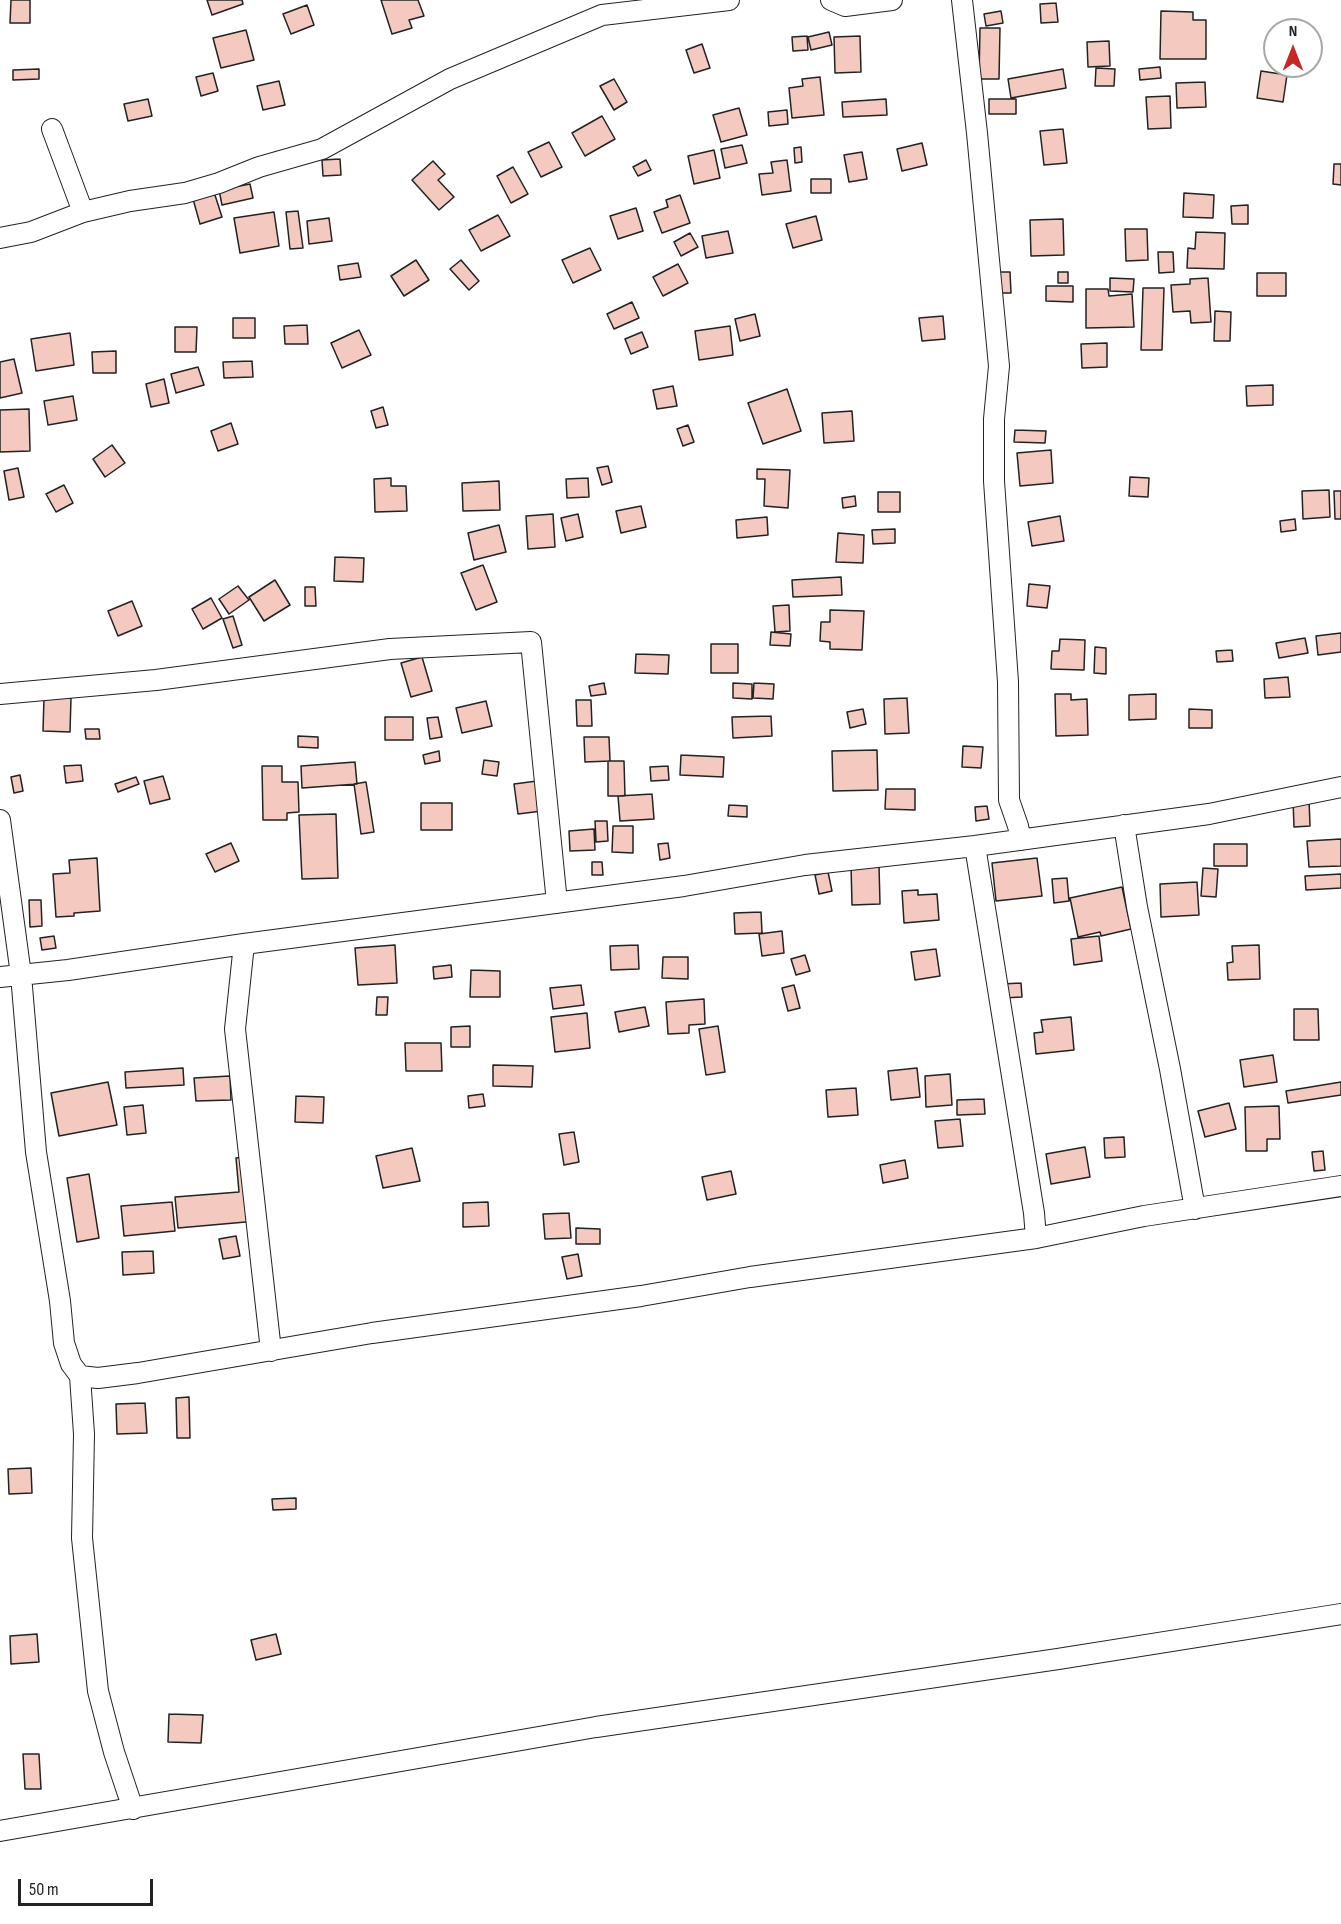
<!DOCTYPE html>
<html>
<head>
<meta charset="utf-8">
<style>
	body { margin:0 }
	#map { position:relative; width:1341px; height:1924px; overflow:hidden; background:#fff; font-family:"Sofia Sans Condensed",sans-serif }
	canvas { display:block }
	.north { position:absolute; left:1263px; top:18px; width:60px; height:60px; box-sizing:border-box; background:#fff; border:2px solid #a7a7a7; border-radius:50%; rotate:0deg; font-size:16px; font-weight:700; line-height:24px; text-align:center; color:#222 }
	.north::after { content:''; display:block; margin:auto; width:21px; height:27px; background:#c62828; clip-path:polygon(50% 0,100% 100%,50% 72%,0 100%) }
	.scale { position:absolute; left:18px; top:1879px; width:135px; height:27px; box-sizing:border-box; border:3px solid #222; border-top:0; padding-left:8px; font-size:18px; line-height:21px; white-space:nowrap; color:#222; -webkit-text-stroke:4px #fff; paint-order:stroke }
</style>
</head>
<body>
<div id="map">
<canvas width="1341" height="1924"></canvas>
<div class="north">N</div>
<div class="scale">50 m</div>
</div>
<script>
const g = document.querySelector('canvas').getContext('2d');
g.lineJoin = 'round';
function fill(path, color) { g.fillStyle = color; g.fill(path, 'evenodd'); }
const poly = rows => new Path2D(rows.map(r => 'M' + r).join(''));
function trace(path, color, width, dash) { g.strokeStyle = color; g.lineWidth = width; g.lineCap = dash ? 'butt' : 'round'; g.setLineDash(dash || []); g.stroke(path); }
const building = poly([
	[11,0,30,0,30,23,10,23,11,0],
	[207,0,242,0,243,4,212,15,207,0],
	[381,0,418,0,424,16,409,20,412,28,392,34,381,0],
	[1056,3,1058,22,1041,23,1040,4,1056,3],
	[307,5,314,25,291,34,283,14,307,5],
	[1001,11,1003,23,986,26,984,14,1001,11],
	[1161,11,1193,12,1193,20,1206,20,1206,59,1160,59,1161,11],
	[980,28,1000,28,999,79,979,79,980,28],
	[246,30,254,60,221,68,213,38,246,30],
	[829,32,832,45,811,50,808,37,829,32],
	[807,36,808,50,793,51,792,37,807,36],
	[860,36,861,72,835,73,834,37,860,36],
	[1109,41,1110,66,1088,67,1087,42,1109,41],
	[702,44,710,68,694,73,686,50,702,44],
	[1160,67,1161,78,1140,80,1139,69,1160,67],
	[1096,68,1115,69,1114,86,1095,86,1096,68],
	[39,69,39,79,13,80,13,70,39,69],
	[1063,69,1066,88,1011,98,1008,79,1063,69],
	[1261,71,1287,75,1283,102,1257,98,1261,71],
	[213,73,218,91,201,96,196,77,213,73],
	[820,77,824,115,792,118,789,88,803,86,802,79,820,77],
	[614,79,627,102,614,110,600,86,614,79],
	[279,81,285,105,263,110,257,86,279,81],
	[1205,82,1206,107,1177,108,1176,83,1205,82],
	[1170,96,1171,128,1148,129,1146,97,1170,96],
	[148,99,152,116,128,121,124,104,148,99],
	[886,99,887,115,843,117,842,102,886,99],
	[989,99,1016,99,1016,114,989,114,989,99],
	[739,108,747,135,721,142,713,115,739,108],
	[787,110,788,124,769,126,768,112,787,110],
	[602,116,615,139,585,156,572,133,602,116],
	[1063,129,1067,163,1044,165,1040,131,1063,129],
	[549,142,562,167,541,177,528,152,549,142],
	[922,143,927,165,902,171,897,149,922,143],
	[742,145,747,163,725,168,721,149,742,145],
	[801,147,802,162,795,163,794,148,801,147],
	[714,150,720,178,694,184,688,156,714,150],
	[862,152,867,179,849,182,844,155,862,152],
	[340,159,341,175,323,176,322,160,340,159],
	[646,160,651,170,638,176,633,167,646,160],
	[787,160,791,191,762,195,759,174,773,173,771,162,787,160],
	[433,161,445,174,438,180,454,197,439,210,412,180,433,161],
	[1334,164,1341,164,1341,185,1333,184,1334,164],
	[513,167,528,194,511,203,497,176,513,167],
	[811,179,831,179,831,193,811,193,811,179],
	[250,184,253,198,222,205,219,190,250,184],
	[214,192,222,217,200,224,193,199,214,192],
	[1184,193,1214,195,1213,218,1183,217,1184,193],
	[680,195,690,223,662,233,654,212,668,207,666,200,680,195],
	[1248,205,1248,224,1232,224,1231,206,1248,205],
	[636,208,643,231,618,239,610,216,636,208],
	[298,211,303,248,290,249,286,212,298,211],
	[274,212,279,246,240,253,234,218,274,212],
	[498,215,510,236,481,251,469,230,498,215],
	[816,216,822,240,793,248,786,224,816,216],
	[329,218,332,241,309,244,307,221,329,218],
	[1063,219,1064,255,1031,256,1030,220,1063,219],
	[1125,229,1147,229,1148,260,1126,261,1125,229],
	[728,231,733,253,706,258,702,236,728,231],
	[1196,232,1225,233,1224,269,1187,268,1188,248,1195,249,1196,232],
	[690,233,698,247,681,256,674,242,690,233],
	[590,248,601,270,573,283,562,260,590,248],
	[1158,252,1173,252,1174,272,1159,273,1158,252],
	[416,260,429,280,404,296,391,276,416,260],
	[461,260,479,281,469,290,450,269,461,260],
	[358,263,361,277,340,280,338,266,358,263],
	[678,264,688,283,663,296,653,277,678,264],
	[996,272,1010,272,1011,293,997,293,996,272],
	[1058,272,1068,272,1068,283,1058,283,1058,272],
	[1257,273,1286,273,1286,296,1257,296,1257,273],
	[1110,278,1134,279,1133,292,1110,291,1110,278],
	[1208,278,1211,322,1191,323,1190,311,1173,312,1171,285,1190,284,1190,279,1208,278],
	[1046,286,1073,286,1073,302,1046,301,1046,286],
	[1143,288,1164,288,1162,350,1141,350,1143,288],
	[1086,289,1108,289,1109,296,1132,294,1134,327,1086,328,1086,289],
	[632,302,639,318,614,329,607,314,632,302],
	[1215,311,1231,312,1230,341,1214,341,1215,311],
	[755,314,760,336,740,341,735,319,755,314],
	[943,316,945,339,922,341,919,318,943,316],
	[233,318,255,318,255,338,233,338,233,318],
	[307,325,308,344,285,344,284,326,307,325],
	[730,326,733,355,699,360,695,331,730,326],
	[175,327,197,327,196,352,175,352,175,327],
	[359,330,371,355,342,368,331,343,359,330],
	[642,332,648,347,631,354,625,339,642,332],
	[70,333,74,365,36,371,31,339,70,333],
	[1107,343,1107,367,1082,368,1081,344,1107,343],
	[116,351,116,373,93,373,92,352,116,351],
	[14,359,22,393,0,398,0,362,14,359],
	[252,361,253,377,224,378,223,362,252,361],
	[198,367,204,385,176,393,171,374,198,367],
	[164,379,169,403,151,407,146,384,164,379],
	[1273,385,1273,405,1247,406,1246,386,1273,385],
	[673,386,677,406,657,409,653,390,673,386],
	[787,389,801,431,763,444,748,403,787,389],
	[73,396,77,420,48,425,44,401,73,396],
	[383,407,388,425,376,428,371,411,383,407],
	[29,409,30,451,0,452,0,410,29,409],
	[852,411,854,441,824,443,822,413,852,411],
	[231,423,238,444,218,451,211,431,231,423],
	[688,425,694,442,683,446,677,429,688,425],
	[1015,430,1046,431,1045,443,1014,442,1015,430],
	[112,445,125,463,105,477,93,459,112,445],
	[1051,450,1053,483,1020,486,1017,453,1051,450],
	[608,466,612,482,602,485,597,468,608,466],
	[18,468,24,497,9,500,4,471,18,468],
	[757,469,790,470,788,508,764,506,765,479,757,479,757,469],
	[1130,477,1149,478,1148,497,1129,496,1130,477],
	[391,478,391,486,406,486,407,511,375,512,374,479,391,478],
	[588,478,589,497,567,498,566,479,588,478],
	[499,481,500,510,463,511,462,483,499,481],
	[64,485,73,503,56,512,46,494,64,485],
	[1329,490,1330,517,1303,519,1302,491,1329,490],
	[1334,491,1341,491,1341,519,1335,519,1334,491],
	[878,492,900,492,900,512,878,512,878,492],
	[855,496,856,506,843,508,842,498,855,496],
	[641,506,646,527,621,533,616,511,641,506],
	[553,514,555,547,528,549,526,516,553,514],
	[578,514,583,537,566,541,561,518,578,514],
	[1060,516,1064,541,1032,546,1028,522,1060,516],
	[767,517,768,535,737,538,736,520,767,517],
	[1295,519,1296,530,1281,532,1280,521,1295,519],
	[499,525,506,552,474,560,468,533,499,525],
	[895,529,895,543,873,544,872,530,895,529],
	[838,533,864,535,863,563,836,562,838,533],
	[335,557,364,558,363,582,334,581,335,557],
	[483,565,497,602,476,610,461,573,483,565],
	[841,577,842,595,793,597,792,580,841,577],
	[275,580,290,605,264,621,249,597,275,580],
	[1029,584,1050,586,1047,608,1027,606,1029,584],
	[238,586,249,600,229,614,219,599,238,586],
	[305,587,315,587,316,606,305,606,305,587],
	[211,598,222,618,203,629,192,609,211,598],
	[132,601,142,626,118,636,108,611,132,601],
	[789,605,790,631,775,632,773,606,789,605],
	[830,610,864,611,862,650,830,649,830,642,820,641,821,622,830,622,830,610],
	[233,616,242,645,233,648,223,619,233,616],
	[771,632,791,634,790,646,770,645,771,632],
	[1341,633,1341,652,1318,655,1316,636,1341,633],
	[1305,638,1308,653,1279,658,1276,643,1305,638],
	[1060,639,1085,640,1084,670,1051,669,1052,651,1059,651,1060,639],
	[711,644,738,644,738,673,711,673,711,644],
	[1095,647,1106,648,1106,674,1094,673,1095,647],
	[1232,650,1233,661,1217,662,1216,651,1232,650],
	[636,654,669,655,668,674,635,673,636,654],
	[422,657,432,691,411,697,401,663,422,657],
	[1288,677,1290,697,1265,698,1264,679,1288,677],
	[604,683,606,694,591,696,589,686,604,683],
	[733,683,752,684,752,699,733,698,733,683],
	[754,683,774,684,773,699,753,698,754,683],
	[1055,694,1071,694,1071,700,1087,699,1088,735,1056,736,1055,694],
	[1156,694,1156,719,1129,720,1129,695,1156,694],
	[44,698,71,698,70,732,43,731,44,698],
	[907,698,909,733,885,734,884,699,907,698],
	[576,700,591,700,592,726,577,726,576,700],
	[486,701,492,726,462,733,456,708,486,701],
	[863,709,866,724,850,728,847,712,863,709],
	[1189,709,1212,710,1212,728,1189,728,1189,709],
	[771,716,772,736,733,738,732,717,771,716],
	[385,717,413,717,413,740,385,740,385,717],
	[438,717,442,737,430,739,427,718,438,717],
	[85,729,99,729,100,739,86,739,85,729],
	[298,736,318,737,318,748,298,747,298,736],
	[584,737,609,737,610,761,585,762,584,737],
	[963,746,983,747,981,768,962,767,963,746],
	[877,750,878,790,833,791,832,751,877,750],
	[439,751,440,761,425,764,423,755,439,751],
	[681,755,724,757,723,777,680,775,681,755],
	[484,760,499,762,497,776,482,774,484,760],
	[608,761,624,761,625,796,608,796,608,761],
	[355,762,357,784,302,788,301,766,355,762],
	[81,765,83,781,66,783,64,766,81,765],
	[262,766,282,766,282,782,298,782,299,812,287,813,287,820,263,820,262,766],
	[668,766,669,780,651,781,650,767,668,766],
	[20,775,23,791,14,793,11,777,20,775],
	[163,776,170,799,150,804,144,781,163,776],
	[136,777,139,784,118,792,115,784,136,777],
	[537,781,542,811,518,814,514,784,537,781],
	[366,782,374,832,361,834,354,784,366,782],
	[886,789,915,789,915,810,885,809,886,789],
	[652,794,654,819,620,821,618,796,652,794],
	[1309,799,1310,826,1294,827,1293,800,1309,799],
	[421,803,452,803,452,830,421,830,421,803],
	[729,805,747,806,747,817,728,816,729,805],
	[987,806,989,819,976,821,975,807,987,806],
	[336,814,338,878,302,879,299,815,336,814],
	[595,821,607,821,608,841,596,842,595,821],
	[613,826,633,826,633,853,612,852,613,826],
	[594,829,595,850,570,851,569,831,594,829],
	[1341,839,1341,866,1309,867,1307,841,1341,839],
	[231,843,239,861,215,872,206,854,231,843],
	[668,843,670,858,660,860,658,844,668,843],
	[1214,844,1247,844,1247,866,1214,866,1214,844],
	[97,858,100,911,74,913,74,916,56,917,53,874,70,873,69,860,97,858],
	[1037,858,1042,896,996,901,992,863,1037,858],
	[592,862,602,862,603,875,592,875,592,862],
	[851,865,879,865,880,904,852,905,851,865],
	[1203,868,1218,869,1216,897,1201,896,1203,868],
	[828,872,832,891,819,894,815,875,828,872],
	[1341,874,1341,888,1306,890,1305,876,1341,874],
	[1067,878,1069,901,1054,903,1052,879,1067,878],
	[1197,882,1199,915,1161,917,1160,884,1197,882],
	[1122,887,1131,929,1101,936,1100,932,1078,937,1070,898,1122,887],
	[918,890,918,895,937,894,939,920,904,923,902,891,918,890],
	[29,900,41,900,42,926,30,927,29,900],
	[761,912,762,933,735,934,734,913,761,912],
	[782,931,784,953,762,956,759,934,782,931],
	[54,936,56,948,42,950,40,938,54,936],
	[1099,936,1102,961,1074,965,1071,939,1099,936],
	[395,945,397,983,358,985,355,948,395,945],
	[638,945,639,969,611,970,610,946,638,945],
	[1259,945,1260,979,1228,980,1227,963,1233,962,1232,946,1259,945],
	[936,949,940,976,915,980,911,952,936,949],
	[805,955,810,971,796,975,791,959,805,955],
	[663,957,688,957,688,979,662,978,663,957],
	[451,965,452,977,434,979,433,967,451,965],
	[471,970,500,971,500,997,470,997,471,970],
	[1021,983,1022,997,1003,998,1002,984,1021,983],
	[581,985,584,1005,553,1009,550,988,581,985],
	[794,985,800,1008,788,1011,782,988,794,985],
	[377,997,388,997,387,1015,376,1015,377,997],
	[704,999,705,1024,689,1025,689,1033,668,1034,666,1002,704,999],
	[645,1007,649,1026,619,1032,615,1012,645,1007],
	[1294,1009,1318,1009,1319,1040,1294,1040,1294,1009],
	[587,1013,590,1048,555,1052,551,1017,587,1013],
	[1071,1017,1074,1050,1036,1054,1034,1033,1043,1032,1041,1020,1071,1017],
	[470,1026,470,1047,451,1047,451,1027,470,1026],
	[718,1026,725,1072,706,1075,699,1029,718,1026],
	[405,1043,441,1043,442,1071,406,1071,405,1043],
	[1273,1055,1277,1082,1244,1087,1240,1060,1273,1055],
	[493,1065,533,1066,532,1087,493,1086,493,1065],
	[183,1068,184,1085,126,1088,125,1072,183,1068],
	[917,1068,920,1097,891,1100,888,1071,917,1068],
	[950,1074,952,1105,926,1107,925,1076,950,1074],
	[230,1076,231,1100,196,1101,194,1078,230,1076],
	[108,1082,117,1125,59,1136,51,1093,108,1082],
	[1341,1082,1341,1095,1288,1103,1286,1091,1341,1082],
	[856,1088,858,1115,828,1117,826,1090,856,1088],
	[483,1094,485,1106,469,1108,468,1096,483,1094],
	[296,1096,324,1097,323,1123,295,1122,296,1096],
	[984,1099,985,1114,957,1115,957,1100,984,1099],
	[1229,1103,1236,1129,1205,1137,1198,1111,1229,1103],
	[143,1105,146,1133,127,1135,124,1107,143,1105],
	[1279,1106,1280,1139,1267,1139,1267,1151,1246,1151,1245,1107,1279,1106],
	[960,1119,963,1146,938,1148,935,1121,960,1119],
	[574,1132,579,1162,564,1165,559,1134,574,1132],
	[1124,1137,1125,1157,1105,1158,1104,1138,1124,1137],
	[1085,1147,1090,1177,1051,1184,1046,1154,1085,1147],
	[412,1148,420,1181,383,1188,376,1156,412,1148],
	[1323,1151,1325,1170,1314,1171,1312,1152,1323,1151],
	[252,1156,257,1221,178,1228,175,1197,239,1192,236,1158,252,1156],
	[905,1160,908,1178,883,1183,880,1165,905,1160],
	[731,1171,736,1194,707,1200,702,1177,731,1171],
	[89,1174,99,1238,77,1242,67,1178,89,1174],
	[172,1202,175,1231,124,1236,121,1206,172,1202],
	[488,1202,489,1226,463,1227,463,1203,488,1202],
	[569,1213,571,1238,545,1239,543,1214,569,1213],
	[576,1228,600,1229,600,1244,576,1244,576,1228],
	[236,1236,240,1256,223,1259,219,1239,236,1236],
	[153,1251,154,1273,123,1275,122,1252,153,1251],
	[578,1254,582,1276,567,1279,562,1257,578,1254],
	[189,1397,190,1438,177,1438,176,1398,189,1397],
	[145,1403,147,1433,117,1434,116,1404,145,1403],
	[31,1468,32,1493,9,1494,8,1469,31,1468],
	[296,1498,296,1509,273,1510,272,1499,296,1498],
	[37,1634,39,1662,11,1664,10,1636,37,1634],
	[276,1634,281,1654,256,1660,251,1640,276,1634],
	[169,1714,203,1715,201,1743,168,1742,169,1714],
	[23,1754,39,1754,41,1789,25,1789,23,1754]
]);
fill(building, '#f3c9c0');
trace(building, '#222', 1.5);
const minor = poly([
	[831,0,845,6,892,0],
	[962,0,977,133,999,366,994,419,994,481,1008,682,1009,800,1018,826,1021,840],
	[52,129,83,212],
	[0,238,31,232,83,212,130,201,185,193,219,183,259,167,322,149,450,79,602,15,729,0],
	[0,694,156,680,390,649,531,642,557,903],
	[0,820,21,975,36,1152,60,1301,64,1343,71,1364,80,1376,98,1378,138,1373,372,1333,641,1296,750,1277,1036,1238,1144,1216,1341,1186],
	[1124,825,1137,907,1170,1069,1195,1209],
	[975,846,1034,1213,1036,1238],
	[244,944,235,1029,271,1351],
	[0,977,68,970,244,944,684,886,805,865,975,846,1209,814,1341,787],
	[80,1376,84,1434,82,1538,98,1691,114,1752,133,1809],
	[0,1831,596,1727,1058,1659,1341,1614]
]);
trace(minor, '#222', 22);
trace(minor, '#fff', 20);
</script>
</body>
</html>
